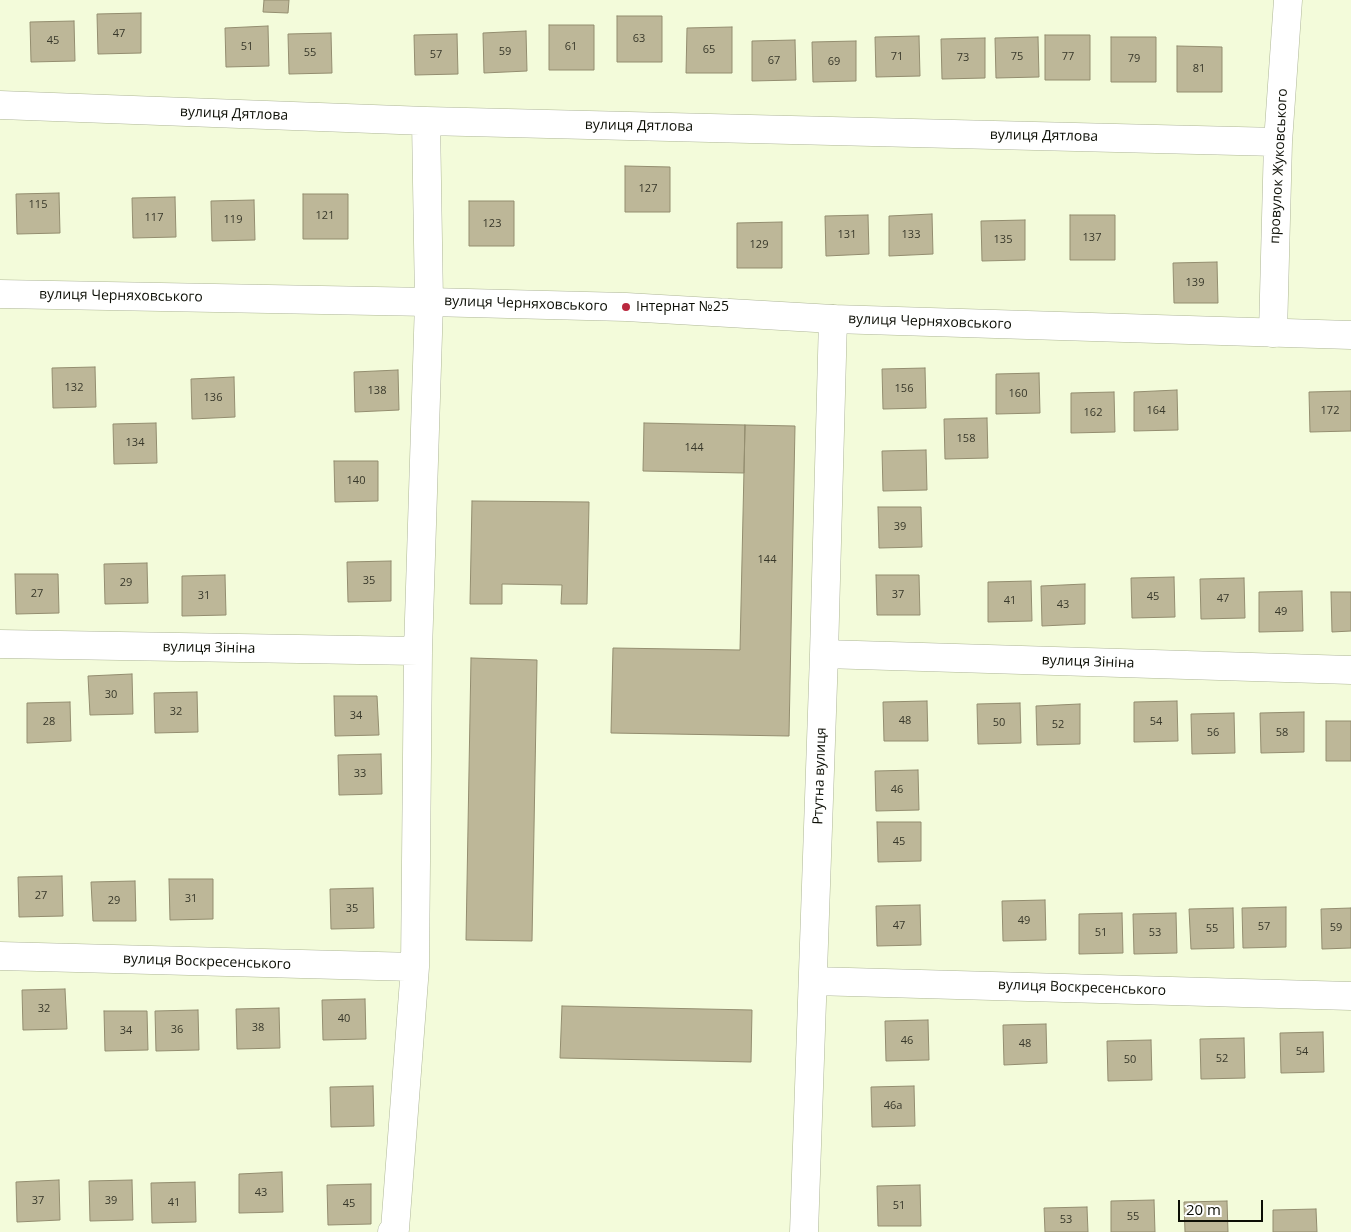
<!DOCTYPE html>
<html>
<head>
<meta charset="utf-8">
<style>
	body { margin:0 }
	#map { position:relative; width:1351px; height:1232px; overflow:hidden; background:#f3fbda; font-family:"Open Sans",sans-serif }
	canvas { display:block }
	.scale { position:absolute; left:1178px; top:1200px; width:85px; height:22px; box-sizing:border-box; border:2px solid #0c0e05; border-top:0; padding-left:6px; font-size:15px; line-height:18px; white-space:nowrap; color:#0c0e05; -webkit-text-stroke:4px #fff; paint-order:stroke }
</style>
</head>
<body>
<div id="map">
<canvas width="1351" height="1232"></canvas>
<div class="scale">20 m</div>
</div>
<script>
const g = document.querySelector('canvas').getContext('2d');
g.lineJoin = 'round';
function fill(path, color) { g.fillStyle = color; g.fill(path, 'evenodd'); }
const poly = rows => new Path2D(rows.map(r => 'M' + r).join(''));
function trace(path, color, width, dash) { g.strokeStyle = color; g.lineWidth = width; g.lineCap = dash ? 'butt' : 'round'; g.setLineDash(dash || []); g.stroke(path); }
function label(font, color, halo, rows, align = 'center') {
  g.font = font + ' "Open Sans",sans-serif'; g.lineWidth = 4.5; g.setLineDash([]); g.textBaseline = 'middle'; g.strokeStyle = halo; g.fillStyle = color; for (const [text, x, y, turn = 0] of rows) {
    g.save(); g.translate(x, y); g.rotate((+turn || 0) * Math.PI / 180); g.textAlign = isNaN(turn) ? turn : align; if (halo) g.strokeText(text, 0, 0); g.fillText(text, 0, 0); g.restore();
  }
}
const building = poly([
	[264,0,289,0,288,13,263,12,264,0],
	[141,13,141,53,98,54,97,14,141,13],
	[617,16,662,16,662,62,617,62,617,16],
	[74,21,75,61,31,62,30,22,74,21],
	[549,25,594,25,594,70,549,70,549,25],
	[268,26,269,66,226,67,225,28,268,26],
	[732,27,732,73,686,73,687,28,732,27],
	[526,31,527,71,484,73,483,33,526,31],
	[331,33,332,73,289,74,288,34,331,33],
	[457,34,458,74,415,75,414,35,457,34],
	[1045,35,1090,35,1090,80,1045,80,1045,35],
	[919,36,920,76,876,77,875,37,919,36],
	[1038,37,1039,77,996,78,995,38,1038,37],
	[1111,37,1156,37,1156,82,1111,82,1111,37],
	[985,38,985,78,942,79,941,39,985,38],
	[795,40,796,80,752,81,752,41,795,40],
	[856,41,856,81,813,82,812,42,856,41],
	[1177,46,1222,47,1222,92,1177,92,1177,46],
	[625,166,670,167,670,212,625,212,625,166],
	[59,193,60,233,17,234,16,194,59,193],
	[303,194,348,194,348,239,303,239,303,194],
	[175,197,176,237,133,238,132,198,175,197],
	[254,200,255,240,212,241,211,201,254,200],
	[469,201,514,201,514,246,469,246,469,201],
	[932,214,933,254,889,256,889,216,932,214],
	[868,215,869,254,826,256,825,216,868,215],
	[1070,215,1115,215,1115,260,1070,260,1070,215],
	[1025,220,1025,260,982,261,981,221,1025,220],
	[782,222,782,268,737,268,737,223,782,222],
	[1217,262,1218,303,1174,303,1173,263,1217,262],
	[95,367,96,407,53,408,52,368,95,367],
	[925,368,926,408,883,409,882,369,925,368],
	[398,370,399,410,355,412,354,372,398,370],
	[1039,373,1040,413,996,414,996,374,1039,373],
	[234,377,235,417,192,419,191,379,234,377],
	[1177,390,1178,430,1134,431,1134,392,1177,390],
	[1351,391,1351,431,1310,432,1309,392,1351,391],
	[1114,392,1115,432,1071,433,1071,393,1114,392],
	[987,418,988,458,945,459,944,419,987,418],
	[156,423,157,463,114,464,113,424,156,423],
	[644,423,745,425,744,473,643,471,644,423],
	[745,425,795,426,789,736,611,733,613,648,740,650,745,425],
	[926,450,927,490,883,491,882,451,926,450],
	[334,461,378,461,378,501,335,502,334,461],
	[472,501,589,502,587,604,561,604,562,585,502,584,502,604,470,604,472,501],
	[878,507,921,507,922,547,879,548,878,507],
	[391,561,391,601,348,602,347,562,391,561],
	[147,563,148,603,105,604,104,564,147,563],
	[15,574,58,574,59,613,16,614,15,574],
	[225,575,226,615,182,616,182,576,225,575],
	[876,575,919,575,920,615,877,615,876,575],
	[1174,577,1175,617,1132,618,1131,578,1174,577],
	[1244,578,1245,618,1201,619,1200,579,1244,578],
	[1031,581,1032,621,988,622,988,582,1031,581],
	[1085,584,1085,624,1042,626,1041,586,1085,584],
	[1302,591,1303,631,1259,632,1259,592,1302,591],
	[1331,592,1351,592,1351,631,1332,632,1331,592],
	[471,658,537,660,532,941,466,940,471,658],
	[132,674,133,714,90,715,88,676,132,674],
	[197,692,198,732,155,733,154,693,197,692],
	[334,696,377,696,379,735,335,736,334,696],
	[927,701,928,741,884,741,883,702,927,701],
	[1177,701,1178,741,1134,742,1134,702,1177,701],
	[70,702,71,741,27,743,27,703,70,702],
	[1020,703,1021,743,978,744,977,704,1020,703],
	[1080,704,1080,744,1037,745,1036,706,1080,704],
	[1304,712,1304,752,1261,753,1260,713,1304,712],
	[1234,713,1235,753,1192,754,1191,714,1234,713],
	[1326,721,1351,721,1351,761,1326,761,1326,721],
	[381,754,382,794,339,795,338,755,381,754],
	[918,770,919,810,876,811,875,771,918,770],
	[877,822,921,822,921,861,878,862,877,822],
	[62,876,63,916,19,917,18,877,62,876],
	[169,879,213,879,213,919,170,920,169,879],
	[135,881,136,921,93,921,91,882,135,881],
	[373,888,374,928,331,929,330,889,373,888],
	[1045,900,1046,940,1003,941,1002,901,1045,900],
	[920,905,921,945,877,946,876,906,920,905],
	[1286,907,1286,947,1243,948,1242,908,1286,907],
	[1233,908,1234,948,1191,949,1189,909,1233,908],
	[1351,908,1351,948,1322,949,1321,909,1351,908],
	[1122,913,1123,953,1079,954,1079,914,1122,913],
	[1176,913,1177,953,1134,954,1133,914,1176,913],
	[65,989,67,1029,23,1030,22,990,65,989],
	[365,999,366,1039,323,1040,322,1000,365,999],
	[562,1006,752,1010,751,1062,560,1058,562,1006],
	[279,1008,280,1048,237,1049,236,1009,279,1008],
	[198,1010,199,1050,156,1051,155,1011,198,1010],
	[104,1011,147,1011,148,1050,105,1051,104,1011],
	[928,1020,929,1060,886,1061,885,1021,928,1020],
	[1046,1024,1047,1063,1004,1065,1003,1025,1046,1024],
	[1323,1032,1324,1072,1281,1073,1280,1033,1323,1032],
	[1244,1038,1245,1078,1201,1079,1200,1039,1244,1038],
	[1151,1040,1152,1080,1108,1081,1107,1041,1151,1040],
	[373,1086,374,1126,331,1127,330,1087,373,1086],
	[914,1086,915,1126,872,1127,871,1087,914,1086],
	[282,1172,283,1212,239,1213,239,1174,282,1172],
	[59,1180,60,1220,17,1222,16,1182,59,1180],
	[132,1180,133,1220,90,1221,89,1181,132,1180],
	[195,1182,196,1222,152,1223,151,1183,195,1182],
	[371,1184,371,1224,328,1225,327,1185,371,1184],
	[920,1185,921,1226,878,1226,877,1186,920,1185],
	[1154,1200,1155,1232,1111,1232,1111,1201,1154,1200],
	[1227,1201,1228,1232,1185,1232,1184,1202,1227,1201],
	[1087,1207,1088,1232,1045,1232,1044,1208,1087,1207],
	[1316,1209,1317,1232,1273,1232,1273,1210,1316,1209]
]);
fill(building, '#bdb798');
trace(building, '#938d6f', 1);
const street = poly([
	[0,105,426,121,1278,142],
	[1273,333,1278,142,1288,0],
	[0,644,418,651],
	[824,654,1351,670],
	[0,956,415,967],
	[813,981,1351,996],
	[392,1232,395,1229,415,967,418,651,429,302,426,121],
	[804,1232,824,654,833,319]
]);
const secondary = poly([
	[0,294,429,302,626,307,833,319,1351,335]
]);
trace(street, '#aeb697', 29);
trace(secondary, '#aeb697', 29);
trace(street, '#fff', 28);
trace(secondary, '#fff', 28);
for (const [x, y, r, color] of [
	[626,307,5,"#ba283e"]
]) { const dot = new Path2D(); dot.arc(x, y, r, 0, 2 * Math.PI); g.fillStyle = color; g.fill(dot); trace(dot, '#fff', 2); }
label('11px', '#38382a', null, [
	["47",119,34],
	["63",639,39],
	["45",53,41],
	["51",247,47],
	["61",571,47],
	["65",709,50],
	["59",505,52],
	["55",310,53],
	["57",436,55],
	["71",897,57],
	["75",1017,57],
	["77",1068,57],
	["73",963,58],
	["79",1134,59],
	["67",774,61],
	["69",834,62],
	["81",1199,69],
	["127",648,189],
	["115",38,205],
	["121",325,216],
	["117",154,218],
	["119",233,220],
	["123",492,224],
	["131",847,235],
	["133",911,235],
	["137",1092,238],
	["135",1003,240],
	["129",759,245],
	["139",1195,283],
	["132",74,388],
	["156",904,389],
	["138",377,391],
	["160",1018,394],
	["136",213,398],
	["164",1156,411],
	["172",1330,411],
	["162",1093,413],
	["158",966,439],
	["134",135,443],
	["144",694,448],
	["140",356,481],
	["39",900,527],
	["144",767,560],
	["35",369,581],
	["29",126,583],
	["27",37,594],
	["37",898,595],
	["31",204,596],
	["45",1153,597],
	["47",1223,599],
	["41",1010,601],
	["43",1063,605],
	["49",1281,612],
	["30",111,695],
	["32",176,712],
	["34",356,716],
	["48",905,721],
	["28",49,722],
	["54",1156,722],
	["50",999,723],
	["52",1058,725],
	["56",1213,733],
	["58",1282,733],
	["33",360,774],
	["46",897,790],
	["45",899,842],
	["27",41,896],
	["31",191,899],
	["29",114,901],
	["35",352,909],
	["49",1024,921],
	["47",899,926],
	["57",1264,927],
	["59",1336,928],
	["55",1212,929],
	["51",1101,933],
	["53",1155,933],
	["32",44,1009],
	["40",344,1019],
	["38",258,1028],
	["36",177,1030],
	["34",126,1031],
	["46",907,1041],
	["48",1025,1044],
	["54",1302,1052],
	["52",1222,1059],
	["50",1130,1060],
	["46а",893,1106],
	["43",261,1193],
	["37",38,1201],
	["39",111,1201],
	["41",174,1203],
	["45",349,1204],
	["51",899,1206],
	["55",1133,1217],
	["53",1066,1220]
]);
label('14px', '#0c0e05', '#fff', [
	["вулиця Дятлова",234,114,2],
	["вулиця Дятлова",639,126,1],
	["вулиця Дятлова",1044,136,1],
	["провулок Жуковського",1279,166,-87],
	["вулиця Черняховського",121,296,1],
	["вулиця Черняховського",526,304,2],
	["вулиця Черняховського",930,322,2],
	["вулиця Зініна",209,648,1],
	["вулиця Зініна",1088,662,2],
	["Ртутна вулиця",820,776,-88],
	["вулиця Воскресенського",207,962,2],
	["вулиця Воскресенського",1082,988,2]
]);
label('14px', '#0c0e05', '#fff', [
	["Інтернат №25",636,307]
], 'left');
</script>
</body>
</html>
